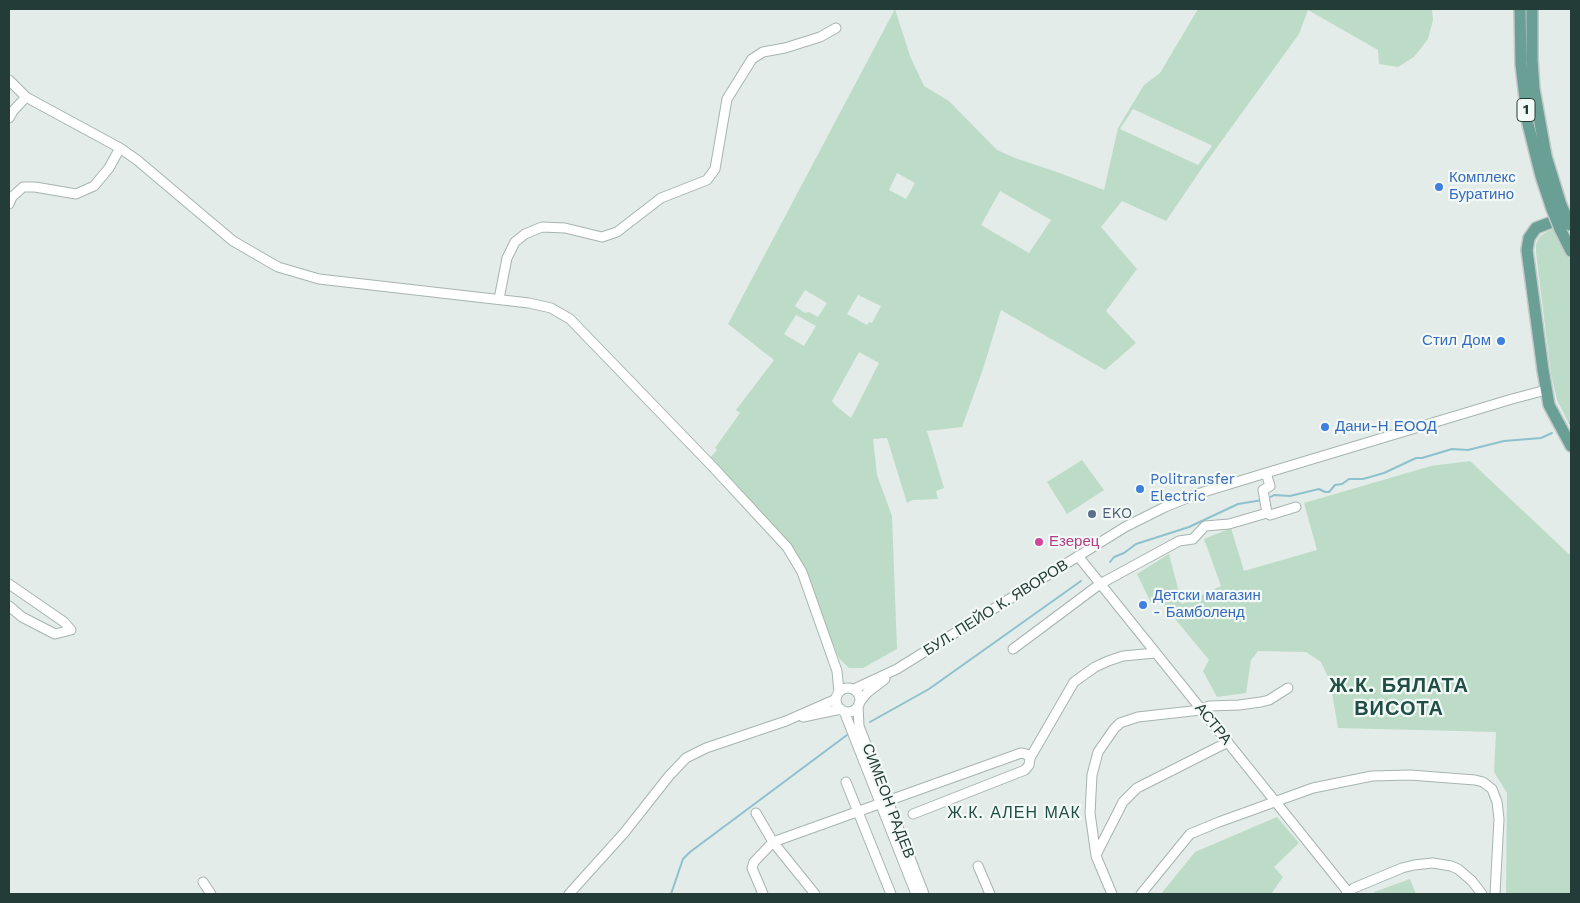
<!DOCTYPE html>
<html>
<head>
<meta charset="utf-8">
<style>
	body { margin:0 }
	#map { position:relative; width:1580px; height:903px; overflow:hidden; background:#e3ece8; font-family:"Work Sans",sans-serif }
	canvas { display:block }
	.frame { position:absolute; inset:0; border:10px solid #233c37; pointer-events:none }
</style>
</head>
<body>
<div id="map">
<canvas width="1580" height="903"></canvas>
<div class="frame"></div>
</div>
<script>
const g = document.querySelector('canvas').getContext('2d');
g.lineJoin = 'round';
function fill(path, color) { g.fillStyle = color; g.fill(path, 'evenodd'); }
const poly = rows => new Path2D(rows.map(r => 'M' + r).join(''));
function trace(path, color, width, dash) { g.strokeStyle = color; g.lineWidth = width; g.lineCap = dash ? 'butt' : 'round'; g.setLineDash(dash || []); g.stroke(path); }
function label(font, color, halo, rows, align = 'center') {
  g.font = font + ' "Work Sans",sans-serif'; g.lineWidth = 4.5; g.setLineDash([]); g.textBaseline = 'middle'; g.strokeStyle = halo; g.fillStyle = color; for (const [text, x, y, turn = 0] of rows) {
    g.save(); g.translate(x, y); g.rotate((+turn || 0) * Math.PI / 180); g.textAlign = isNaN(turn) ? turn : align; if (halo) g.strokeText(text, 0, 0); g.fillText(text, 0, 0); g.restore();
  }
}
fill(poly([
	[895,9,910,56,924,86,949,101,997,150,1015,158,1057,172,1104,190,1118,128,1144,85,1160,73,1198,9,1432,9,1433,20,1428,39,1414,57,1398,67,1379,64,1378,50,1308,10,1299,34,1202,168,1166,221,1122,201,1101,227,1137,269,1106,311,1136,343,1105,370,1001,310,983,369,962,427,927,431,944,488,936,491,938,499,912,500,907,503,887,438,873,439,877,475,892,516,897,649,863,668,849,668,839,658,823,622,804,570,710,458,717,450,715,448,740,413,736,410,774,360,728,324],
	[1133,109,1211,145,1212,146,1198,165,1120,129],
	[897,173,915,183,906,199,889,190],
	[1000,191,1051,220,1029,253,981,225],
	[805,290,827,303,818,317,809,312,805,313,795,306],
	[858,295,881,306,872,323,869,322,867,325,847,314],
	[796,315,816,326,804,346,784,334],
	[859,352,879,363,851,418,835,405,832,401],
	[1554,228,1571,261,1571,428,1557,400,1551,374,1536,253,1536,244,1540,236],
	[1082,460,1104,490,1067,514,1047,482],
	[1470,461,1571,556,1571,894,1506,894,1507,793,1494,772,1496,732,1338,728,1330,681,1321,662,1306,652,1258,651,1251,660,1246,693,1217,697,1203,671,1209,660,1158,598,1151,603,1137,574,1169,554,1182,604,1221,586,1204,539,1231,528,1244,571,1317,550,1304,503,1431,466],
	[1277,817,1299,843,1274,867,1283,877,1271,894,1161,894,1195,852],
	[1410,879,1416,894,1375,894,1374,892]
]), '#bddcc7');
trace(poly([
	[1570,423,1571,423],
	[1267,499,1274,495,1290,496,1319,489,1325,492,1329,492,1335,485,1342,484,1349,479,1363,479,1384,473,1416,458,1422,458,1452,449,1468,450,1504,441,1541,438,1552,433],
	[1110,562,1114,557,1124,553,1136,544,1189,527,1238,504,1263,500],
	[870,722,929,689,1081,581],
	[671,894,683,859,690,852,847,735]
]), '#8dc1ce', 2);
const minor = poly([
	[9,80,26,97,37,103,120,148,137,160,233,241,278,267,319,279,529,303,551,308,570,319,712,466,787,547,802,572,837,671,839,692],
	[9,118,13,111,26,97],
	[9,204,12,197,23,187,35,187,76,194,94,186,109,168,120,148],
	[499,299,507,258,515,242,525,234,542,227,565,228,602,237,617,232,661,198,707,180,715,169,727,99,752,59,763,52,785,48,820,37,836,28],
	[1266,473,1270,486,1263,490,1267,513],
	[1078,556,1348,892],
	[9,584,64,622,71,630,55,634,22,617,9,606],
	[1013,649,1100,584,1179,541,1193,539,1205,526,1229,524,1267,513,1270,515,1296,507],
	'836 700a12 12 0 1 1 24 0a12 12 0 1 1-24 0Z',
	[854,689,897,669,1125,527,1165,507,1197,494,1266,473,1512,399,1546,390],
	[859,703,867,693,885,679],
	[858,706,859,726,924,894],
	[844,711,916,894],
	[803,717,841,709],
	[1030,758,1074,682,1095,667,1108,661,1123,656,1155,653],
	[846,782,891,894],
	[756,813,773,842,815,894],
	[1096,855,1123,802,1137,788,1228,742],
	[978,866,990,894],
	[203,882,211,894],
	[569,894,624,833,669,776,686,758,706,748,786,721,836,699],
	[763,894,752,868,754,862,773,842,1021,753,1026,754,1030,758,1029,765,1025,770,913,814],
	[1112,894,1096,856,1090,813,1092,775,1098,752,1114,729,1120,723,1138,717,1201,710,1209,706,1239,705,1261,702,1269,700,1288,688],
	[1141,894,1190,834,1219,822,1313,788,1372,776,1410,775,1475,780,1483,782,1492,789,1497,802,1499,819,1495,894],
	[1346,894,1354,888,1402,868,1414,865,1433,863,1451,866,1458,869,1472,881,1482,894]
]);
const major = poly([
	[1520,9,1521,64,1528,124,1541,176,1552,209],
	[1532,9,1532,59,1534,89,1546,156,1561,205],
	[1565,217,1536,228,1529,238,1527,250,1543,370,1549,405,1571,446],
	[1560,229,1571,251]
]);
trace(minor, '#a6b4af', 11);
trace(major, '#c1c8c7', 14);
trace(minor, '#fff', 9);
trace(major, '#699f94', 11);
const majorBridge = poly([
	[1561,205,1570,225],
	[1552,209,1560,229]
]);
trace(majorBridge, '#c1c8c7', 14, []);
trace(majorBridge, '#699f94', 11);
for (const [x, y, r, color] of [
	[1439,187,5,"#3f7fe0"],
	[1501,341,5,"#3f7fe0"],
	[1325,427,5,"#3f7fe0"],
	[1140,489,5,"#3f7fe0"],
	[1092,514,5,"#5c6f8a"],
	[1039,542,5,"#d1479c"],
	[1143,605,5,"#3f7fe0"]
]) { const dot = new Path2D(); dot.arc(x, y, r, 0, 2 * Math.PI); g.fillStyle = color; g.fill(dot); trace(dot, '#f3f9f6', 2); }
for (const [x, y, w] of [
	[1526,110,18]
]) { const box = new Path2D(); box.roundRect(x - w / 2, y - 11.5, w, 23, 4); g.fillStyle = '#f3f9f6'; g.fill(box); trace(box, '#233c37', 1); }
label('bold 14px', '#233c37', null, [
	["1",1526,110]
]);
label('15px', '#366cbe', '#f3f9f6', [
	["Комплекс",1449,178],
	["Буратино",1449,195],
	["Стил Дом",1491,341,"right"],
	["Дани-Н ЕООД",1335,427],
	["Politransfer",1150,480],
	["Electric",1150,497],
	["Детски магазин",1153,596],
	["- Бамболенд",1153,613]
], 'left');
label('15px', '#4e5e75', '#f3f9f6', [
	["EKO",1102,514]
], 'left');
label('15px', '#b23c85', '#f3f9f6', [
	["Езерец",1049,542]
], 'left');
label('15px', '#233c37', '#f3f9f6', [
	["БУЛ. ПЕЙО К. ЯВОРОВ",996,608,-32],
	["АСТРА",1213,724,51],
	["СИМЕОН РАДЕВ",888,801,69]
]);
g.letterSpacing = '1px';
label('16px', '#204e45', '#f3f9f6', [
	["Ж.К. АЛЕН МАК",1014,813]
]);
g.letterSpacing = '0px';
g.letterSpacing = '1px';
label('bold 20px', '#204e45', '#f3f9f6', [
	["Ж.К. БЯЛАТА",1399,686],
	["ВИСОТА",1399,709]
]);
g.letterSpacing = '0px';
</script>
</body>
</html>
